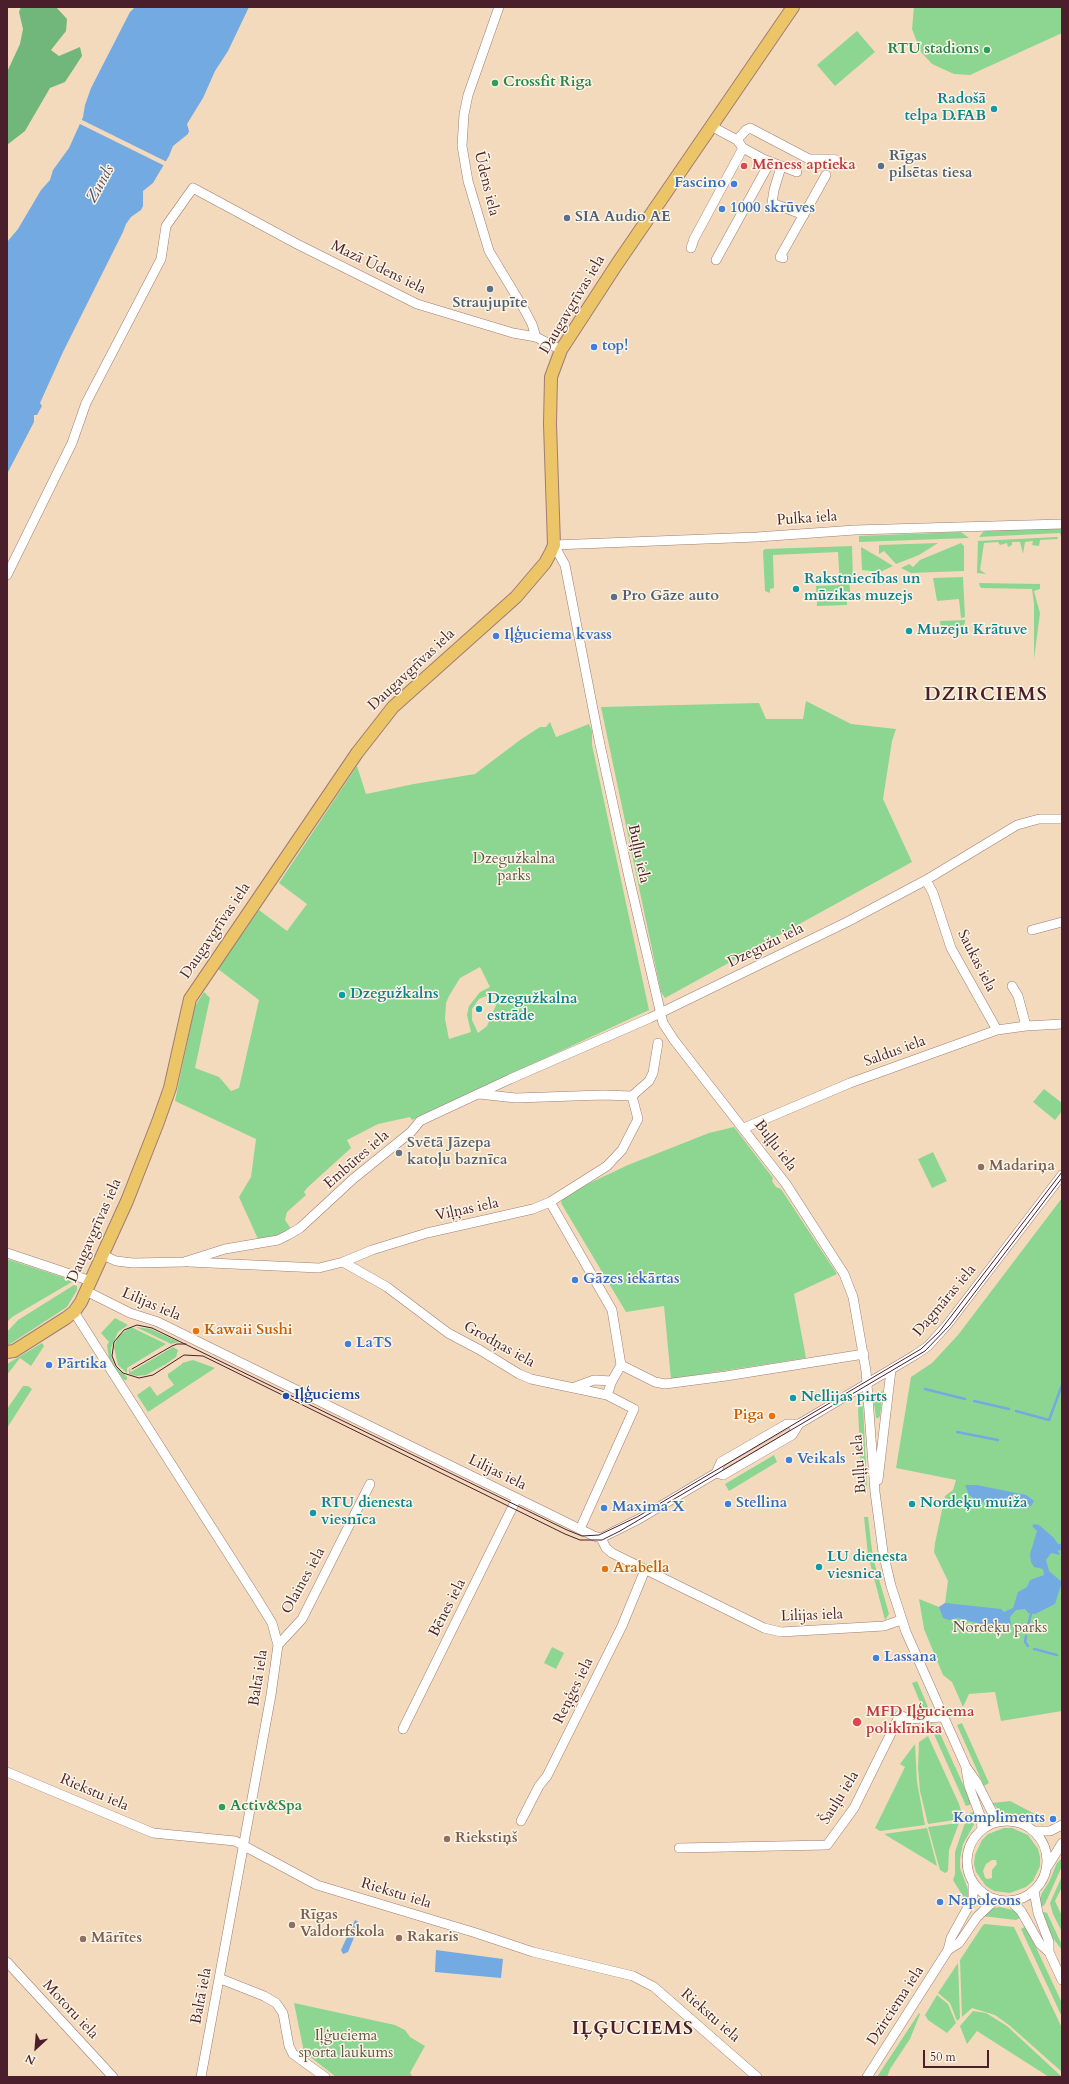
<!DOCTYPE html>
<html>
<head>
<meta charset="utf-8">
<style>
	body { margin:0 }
	#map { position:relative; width:1069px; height:2084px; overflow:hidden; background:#f4dabc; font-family:Cardo,serif }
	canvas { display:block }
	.frame { position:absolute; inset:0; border:8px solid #4a1f2b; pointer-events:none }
	.north { position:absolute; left:16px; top:2028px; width:40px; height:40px; -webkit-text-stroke:3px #fcf5e5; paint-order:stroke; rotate:206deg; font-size:11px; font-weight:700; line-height:16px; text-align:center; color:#4a1f2b }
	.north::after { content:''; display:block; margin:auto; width:14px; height:18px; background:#4a1f2b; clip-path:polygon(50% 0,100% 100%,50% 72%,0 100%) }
	.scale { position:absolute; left:923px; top:2050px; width:66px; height:18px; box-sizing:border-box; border:2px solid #4a1f2b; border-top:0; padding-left:5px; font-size:12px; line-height:14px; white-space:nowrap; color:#4a1f2b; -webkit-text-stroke:3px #fcf5e5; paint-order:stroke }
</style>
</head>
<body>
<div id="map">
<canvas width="1069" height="2084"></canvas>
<div class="frame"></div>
<div class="north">N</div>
<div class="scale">50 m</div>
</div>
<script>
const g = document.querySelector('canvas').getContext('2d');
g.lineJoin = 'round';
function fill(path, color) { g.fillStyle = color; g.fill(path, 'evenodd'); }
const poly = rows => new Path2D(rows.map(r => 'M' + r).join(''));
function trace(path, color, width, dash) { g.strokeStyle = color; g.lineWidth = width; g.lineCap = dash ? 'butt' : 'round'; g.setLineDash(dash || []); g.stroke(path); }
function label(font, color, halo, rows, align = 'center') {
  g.font = font + ' Cardo,serif'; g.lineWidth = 3; g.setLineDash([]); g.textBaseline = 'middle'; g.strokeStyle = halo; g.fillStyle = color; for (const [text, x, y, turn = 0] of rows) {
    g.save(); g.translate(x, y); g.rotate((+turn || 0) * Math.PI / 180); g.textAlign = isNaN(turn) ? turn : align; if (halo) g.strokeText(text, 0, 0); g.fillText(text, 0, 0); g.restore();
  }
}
fill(poly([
	[914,7,1062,7,1062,33,970,75,954,74,932,64,921,52,912,29],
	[857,31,875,52,835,86,817,65],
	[1062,527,1062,540,1060,533,979,537,983,532,989,530],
	[961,532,969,538,859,542,859,536],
	[1057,537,1058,539,1040,540,1039,546,1032,545,1033,541,1025,542,1023,554,1020,542,1012,542,1012,545,1008,547,1007,543,1000,545,998,542,984,543,980,570,986,574,977,573,978,541],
	[938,543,919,555,896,564,884,551,879,554,879,545],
	[961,543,964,546,964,571,911,573,901,568,909,564,913,567,920,560],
	[852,546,853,580,849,581,851,600,847,600,847,605,817,606,816,586,840,585,838,552,773,555,774,588,770,589,770,593,765,591,763,551,765,549],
	[861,547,880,558,893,566,880,572,862,570],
	[963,577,965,617,961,618,959,599,937,601,933,578],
	[979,583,1040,584,1040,589,1034,591,1040,613,1034,659,1034,604,1032,589,982,588,980,587],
	[965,620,965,623,957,634,942,635,940,621],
	[806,701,851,724,896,729,892,741,883,799,912,862,665,998,661,992,601,707,759,703,766,719,803,719],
	[550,722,556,737,589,724,592,731,592,745,649,1010,412,1120,410,1117,378,1124,347,1140,351,1148,308,1187,304,1192,306,1195,287,1212,285,1220,292,1230,284,1234,258,1239,239,1197,251,1177,256,1139,175,1101,195,1006,204,992,210,998,195,1068,219,1077,231,1091,239,1088,259,1000,218,969,259,910,287,931,307,904,279,883,357,766,366,794,414,784,475,774,520,740,540,727,546,727],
	[480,967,490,987,480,992,469,1006,467,1015,471,1032,449,1039,445,1019,446,1003,449,996,460,978],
	[496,992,497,1003,487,1026,478,1033,472,1020,472,1009,479,999],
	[1044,1089,1062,1103,1062,1111,1055,1120,1033,1102],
	[734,1127,773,1178,772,1181,776,1187,781,1189,837,1274,794,1294,806,1358,671,1379,664,1306,626,1312,561,1203,563,1198,575,1190,628,1165,709,1133],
	[933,1152,947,1181,932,1188,918,1159],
	[1062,1198,1062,1711,1001,1721,995,1692,969,1694,963,1707,952,1682,943,1675,924,1629,919,1599,939,1607,945,1603,948,1581,934,1552,935,1543,945,1496,953,1490,956,1480,896,1468,911,1377,932,1363,958,1335],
	[7,1259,71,1280,72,1282,12,1317,7,1322],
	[74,1285,77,1286,77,1290,67,1307,7,1346,7,1332,18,1320],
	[115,1318,128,1325,118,1332,111,1348,111,1357,115,1366,127,1377,127,1380,124,1380,109,1359,107,1345,109,1342,101,1333],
	[131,1327,166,1344,127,1368,127,1373,118,1365,114,1347,118,1336],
	[136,1327,151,1329,179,1342,171,1344],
	[42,1343,44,1346,31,1366,20,1358,7,1375,7,1364],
	[173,1347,178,1350,176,1357,166,1364,146,1375,137,1376,129,1374,129,1368,131,1372],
	[193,1360,215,1368,148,1412,137,1395,150,1386,157,1396,174,1385,168,1377,168,1374,182,1364,182,1363],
	[23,1386,28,1386,32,1389,7,1428,7,1409],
	[883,1391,880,1416,878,1418,876,1418,873,1396],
	[863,1404,867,1489,862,1489,858,1410,859,1406],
	[774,1455,777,1462,729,1491,725,1484],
	[864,1517,868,1517,873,1558,889,1614,885,1620,868,1555],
	[552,1647,564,1653,556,1669,544,1663],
	[917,1681,928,1707,928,1712,925,1714,912,1683],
	[929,1723,935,1724,937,1727,972,1804,966,1806],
	[962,1723,989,1783,984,1786,957,1725],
	[928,1736,959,1804,962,1814,961,1819,928,1824,920,1791,918,1768,919,1742],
	[915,1744,917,1782,925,1825,880,1831,875,1828,905,1767,900,1764],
	[1010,1801,1035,1814,1043,1825,1021,1816,1002,1813,992,1803],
	[975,1811,975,1823,963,1844,960,1859,960,1868,969,1892,967,1903,953,1880,955,1874,955,1852,968,1814],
	[959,1823,949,1850,948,1871,945,1873,940,1870,928,1827],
	[927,1828,937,1866,884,1834],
	[1004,1828,1012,1828,1028,1835,1038,1849,1040,1857,1040,1866,1033,1881,1026,1887,1010,1893,994,1891,986,1886,976,1872,974,1864,975,1855,982,1840,988,1834],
	[992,1860,996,1860,997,1864,992,1870,992,1878,988,1879,985,1878,983,1871,986,1864],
	[1062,1858,1062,1866,1045,1904,1040,1909,1039,1902,1042,1893,1049,1882,1057,1863],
	[1062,1876,1062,1887,1055,1901,1062,1916,1062,1932,1053,1914,1050,1903],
	[1000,1907,1013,1910,1022,1917,1016,1920,982,1916,989,1909],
	[1044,1912,1047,1913,1062,1945,1062,1950,1052,1937,1041,1913],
	[985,1924,1014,1927,1062,2028,1062,2072,1009,2025,995,2015,972,2008,962,2017,960,1960,983,1925],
	[1026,1926,1062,2003,1062,2017,1021,1929],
	[958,1963,960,2018,957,2021,950,2003,938,1993],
	[937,1995,948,2004,956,2023,947,2033,928,2020,925,2015],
	[294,2003,395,2025,405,2030,410,2037,425,2046,410,2073,413,2077,336,2077,304,2052],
	[973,2011,986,2013,1007,2026,1062,2077,1049,2077,977,2031,967,2044,960,2026],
	[919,2013,920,2014,910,2039,890,2069,887,2077,877,2077]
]), '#8cd692');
fill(poly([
	[21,7,56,7,67,19,66,31,51,50,59,56,80,47,82,56,65,82,50,88,25,131,7,145,7,72,20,44,23,29,19,12]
]), '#71b77c');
fill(poly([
	[135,7,249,7,228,51,215,71,203,98,187,124,189,131,188,134,173,146,169,156,153,183,143,191,143,206,141,210,131,217,126,224,123,232,63,352,40,403,42,406,37,415,34,415,34,422,7,474,7,242,18,229,41,190,50,180,53,170,69,148,83,117,85,105,91,88,130,12],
	[965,1485,977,1485,1026,1495,1034,1501,1032,1505,1025,1509,977,1501,969,1495],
	[1034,1524,1039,1525,1053,1537,1058,1544,1062,1544,1062,1549,1058,1551,1060,1555,1051,1553,1046,1560,1049,1571,1062,1582,1055,1604,1035,1614,1028,1613,1025,1609,1016,1610,1010,1617,1011,1625,1008,1628,1002,1629,957,1618,949,1620,943,1618,939,1607,945,1603,1001,1609,1004,1612,1013,1608,1018,1592,1027,1587,1030,1580,1044,1575,1043,1569,1034,1567,1031,1562,1030,1554,1037,1531,1032,1526],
	[355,1920,360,1923,348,1952,343,1954,341,1950],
	[436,1950,503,1959,501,1978,435,1972]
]), '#74aae2');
fill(poly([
	[80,119,167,162,165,166,78,123]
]), '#f4dabc');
trace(poly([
	[925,1389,965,1399],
	[974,1401,1009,1409],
	[1016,1411,1049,1420,1062,1385],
	[957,1432,998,1440],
	[1027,1629,1031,1614],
	[1026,1636,1025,1642,1028,1646],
	[1034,1649,1057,1655]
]), '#74aae2', 2.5);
const minor = poly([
	[499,7,468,95,464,114,462,146,468,181,489,251,524,309,532,324,536,337],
	[711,126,737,140,743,148,763,159,797,172],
	[737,140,746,130,750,128,809,159,833,159,840,162],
	[781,167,774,190,772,203,804,215],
	[691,248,694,239,743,148],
	[783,258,780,257,826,175],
	[716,260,770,162],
	[7,575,72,443,86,403,161,259,166,226,193,188,297,244,417,304,513,333,536,337,561,350],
	[926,880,933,893,951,948,997,1030],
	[1032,930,1062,922],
	[1012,986,1018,996,1026,1026],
	[479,1094,516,1098,603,1095,632,1096],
	[632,1096,649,1081,653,1073,658,1043],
	[744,1128,850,1083,997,1030,1026,1026,1062,1024],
	[550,1202,612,1310,621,1365],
	[7,1253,91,1281],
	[103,1255,116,1261,133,1263,184,1262,225,1249,278,1240,288,1235,300,1228,353,1179,411,1132,420,1121,510,1079,650,1018,847,922,926,880,1017,825,1039,819,1062,819],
	[189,1262,319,1268,343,1262,372,1250,427,1233,533,1209,550,1202,607,1166,622,1150,638,1119,632,1096],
	[343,1262,387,1287,448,1333,480,1350,519,1374,531,1379,607,1395,634,1409,580,1529],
	[86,1291,130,1313,158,1322,594,1536,601,1538,606,1548,612,1553,764,1628,781,1632,884,1626,901,1620],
	[74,1312,256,1597,272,1623,278,1645,271,1695,201,2077],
	[621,1365,655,1382,665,1384,726,1376,864,1354],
	[575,1387,594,1380,612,1381],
	[607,1395,612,1381,621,1365],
	[716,1473,723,1475,792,1435,799,1424,915,1355,928,1346,947,1325,1062,1175],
	[878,1480,891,1370],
	[601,1538,639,1519,716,1473,721,1462,787,1424,799,1424],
	[278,1645,302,1619,370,1484],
	[403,1729,517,1498],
	[966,1769,969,1786,981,1818,982,1829],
	[7,1772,153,1833,235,1841,317,1885,476,1933,533,1952,633,1976,654,1987,757,2077],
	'967 1861a40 40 0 1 1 80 0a40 40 0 1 1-80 0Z',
	[521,1821,539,1786,547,1776,622,1626,645,1570],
	[1000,1821,993,1814,976,1781,966,1767,906,1632,891,1586,883,1552,875,1492,866,1371,853,1297,844,1274,786,1184,674,1040,663,1023,630,882,599,740,565,565,554,545,757,537,855,530,1062,524],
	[1034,1831,1050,1831,1062,1825],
	[679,1848,827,1845,854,1808,900,1715,908,1719,943,1717],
	[1048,1866,1062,1843],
	[1034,1891,1038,1913,1049,1942,1049,1952,1062,1980],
	[1011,1901,1021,1911,1040,1944,1049,1952],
	[948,1950,959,1943,977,1917,996,1899],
	[7,1962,113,2077],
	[221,1979,264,1996,276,2003,283,2013,289,2046,293,2054,325,2077],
	[867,2077,948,1950,951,1938,973,1898,973,1883]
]);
const major = poly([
	[7,1352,14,1351,66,1318,74,1312,81,1302,127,1201,158,1122,170,1088,190,999,357,753,393,707,516,597,545,563,551,552,554,545,550,424,551,377,561,350,617,264,793,7]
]);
trace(minor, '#9f7c74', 10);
trace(major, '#9f7c74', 14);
trace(minor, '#fff', 9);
trace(major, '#ecc569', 12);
trace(poly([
	[1062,1172,939,1332,921,1349,637,1517,599,1535,582,1536,567,1530,152,1328,137,1325,124,1330,114,1342,112,1356,116,1366,123,1373,139,1378,153,1375,184,1355,203,1356,565,1534,580,1540,602,1540,620,1531,925,1351,950,1325,1062,1178],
	[132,1369,172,1346,177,1344,186,1344]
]), '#4a1f2b', 1);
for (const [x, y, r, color] of [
	[987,50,4,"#2e9e5b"],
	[495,83,4,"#2e9e5b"],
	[994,109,4,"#0f9aa8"],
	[744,166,4,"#e0444e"],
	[881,166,4,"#5c6f8a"],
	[734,184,4,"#3f7fe0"],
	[722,209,4,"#3f7fe0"],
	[567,218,4,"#5c6f8a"],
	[490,289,4,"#5c6f8a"],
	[594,347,4,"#3f7fe0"],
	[796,589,4,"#0f9aa8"],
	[614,597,4,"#5c6f8a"],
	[909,631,4,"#0f9aa8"],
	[496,636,4,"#3f7fe0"],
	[342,995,4,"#0f9aa8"],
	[479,1009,4,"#0f9aa8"],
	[399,1153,4,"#6b7280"],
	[981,1167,4,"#8d6e63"],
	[575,1280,4,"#3f7fe0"],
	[196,1331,4,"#e8710a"],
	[348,1344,4,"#3f7fe0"],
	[49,1365,4,"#3f7fe0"],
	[286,1396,4,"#1a4fb4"],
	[793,1398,4,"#0f9aa8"],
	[772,1416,4,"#e8710a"],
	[789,1460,4,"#3f7fe0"],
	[728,1504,4,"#3f7fe0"],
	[912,1504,4,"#0f9aa8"],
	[604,1508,4,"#3f7fe0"],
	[313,1513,4,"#0f9aa8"],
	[819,1567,4,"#0f9aa8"],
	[605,1569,4,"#e8710a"],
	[876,1658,4,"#3f7fe0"],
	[857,1722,5,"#e0444e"],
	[222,1807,4,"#2e9e5b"],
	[1053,1819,4,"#3f7fe0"],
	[447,1839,4,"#8d6e63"],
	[940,1902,4,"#3f7fe0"],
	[292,1925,4,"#8d6e63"],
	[399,1938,4,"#8d6e63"],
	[83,1939,4,"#8d6e63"]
]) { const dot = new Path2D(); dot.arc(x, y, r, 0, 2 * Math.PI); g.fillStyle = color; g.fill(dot); trace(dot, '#fcf5e5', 1.5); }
label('bold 15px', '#27864d', '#fcf5e5', [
	["RTU stadions",979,50,"right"],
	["Crossfit Riga",503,83],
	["Activ&Spa",230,1807]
], 'left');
label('bold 15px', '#0d838f', '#fcf5e5', [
	["Radošā",986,100,"right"],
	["telpa D.FAB",986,117,"right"],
	["Rakstniecības un",804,580],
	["mūzikas muzejs",804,597],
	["Muzeju Krātuve",917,631],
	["Dzegužkalns",350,995],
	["Dzegužkalna",487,1000],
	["estrāde",487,1017],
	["Nellijas pirts",801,1398],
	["RTU dienesta",321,1504],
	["viesnīca",321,1521],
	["Nordeķu muiža",920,1504],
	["LU dienesta",827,1558],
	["viesnica",827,1575]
], 'left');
label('bold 15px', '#4e5e75', '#fcf5e5', [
	["Rīgas",889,157],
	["pilsētas tiesa",889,174],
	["SIA Audio AE",575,218],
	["Straujupīte",490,304,"center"],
	["Pro Gāze auto",622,597]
], 'left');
label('bold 15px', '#be3a42', '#fcf5e5', [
	["Mēness aptieka",752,166],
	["MFD Iļģuciema",866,1713],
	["poliklīnika",866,1730]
], 'left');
label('15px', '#4a1f2b', '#fcf5e5', [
	["Ūdens iela",486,184,76],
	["Mazā Ūdens iela",378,268,26],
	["Daugavgrīvas iela",573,305,-59],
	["Pulka iela",807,519,-4],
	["Daugavgrīvas iela",412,670,-43],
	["Buļļu iela",638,854,78],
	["Daugavgrīvas iela",216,931,-56],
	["Dzegužu iela",766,946,-26],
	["Saukas iela",976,961,63],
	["Saldus iela",895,1052,-20],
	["Buļļu iela",775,1146,53],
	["Embūtes iela",357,1160,-41],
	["Viļņas iela",467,1210,-12],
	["Daugavgrīvas iela",95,1231,-66],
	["Dagmāras iela",945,1301,-50],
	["Lilijas iela",151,1305,23],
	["Grodņas iela",499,1345,29],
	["Buļļu iela",860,1464,-94],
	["Lilijas iela",497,1473,26],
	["Olaines iela",304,1581,-61],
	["Bēnes iela",448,1608,-63],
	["Lilijas iela",812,1616,-2],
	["Baltā iela",259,1678,-81],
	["Reņģes iela",574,1691,-64],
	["Riekstu iela",94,1793,23],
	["Šauļu iela",840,1798,-58],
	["Riekstu iela",396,1894,17],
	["Baltā iela",202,1996,-79],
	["Dzirciema iela",896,2006,-57],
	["Motoru iela",70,2010,47],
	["Riekstu iela",710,2016,41]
]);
label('bold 15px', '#366cbe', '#fcf5e5', [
	["Fascino",726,184,"right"],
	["1000 skrūves",730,209],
	["top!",602,347],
	["Iļģuciema kvass",504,636],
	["Gāzes iekārtas",583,1280],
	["LaTS",356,1344],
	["Pārtika",57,1365],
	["Veikals",797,1460],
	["Stellina",736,1504],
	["Maxima X",612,1508],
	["Lassana",884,1658],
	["Kompliments",1045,1819,"right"],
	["Napoleons",948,1902]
], 'left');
label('15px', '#5e564a', '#fcf5e5', [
	["Dzegužkalna",514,860],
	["parks",514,877],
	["Nordeķu parks",1000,1629],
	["Iļģuciema",346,2037],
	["sporta laukums",346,2054]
]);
label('bold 15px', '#5b616d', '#fcf5e5', [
	["Svētā Jāzepa",407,1144],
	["katoļu baznīca",407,1161]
], 'left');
label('bold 15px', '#785e54', '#fcf5e5', [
	["Madariņa",989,1167],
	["Riekstiņš",455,1839],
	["Rīgas",300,1916],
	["Valdorfskola",300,1933],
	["Rakaris",407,1938],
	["Mārītes",91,1939]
], 'left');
label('bold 15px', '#c56008', '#fcf5e5', [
	["Kawaii Sushi",204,1331],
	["Piga",764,1416,"right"],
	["Arabella",613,1569]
], 'left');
label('bold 15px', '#164399', '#fcf5e5', [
	["Iļģuciems",294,1396]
], 'left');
label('italic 16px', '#59506b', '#fcf5e5', [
	["Zunds",101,184,-61]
]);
g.letterSpacing = '1px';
label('bold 19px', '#4a1f2b', '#fcf5e5', [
	["DZIRCIEMS",986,696],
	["IĻĢUCIEMS",633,2030]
]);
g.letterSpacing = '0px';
</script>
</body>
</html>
